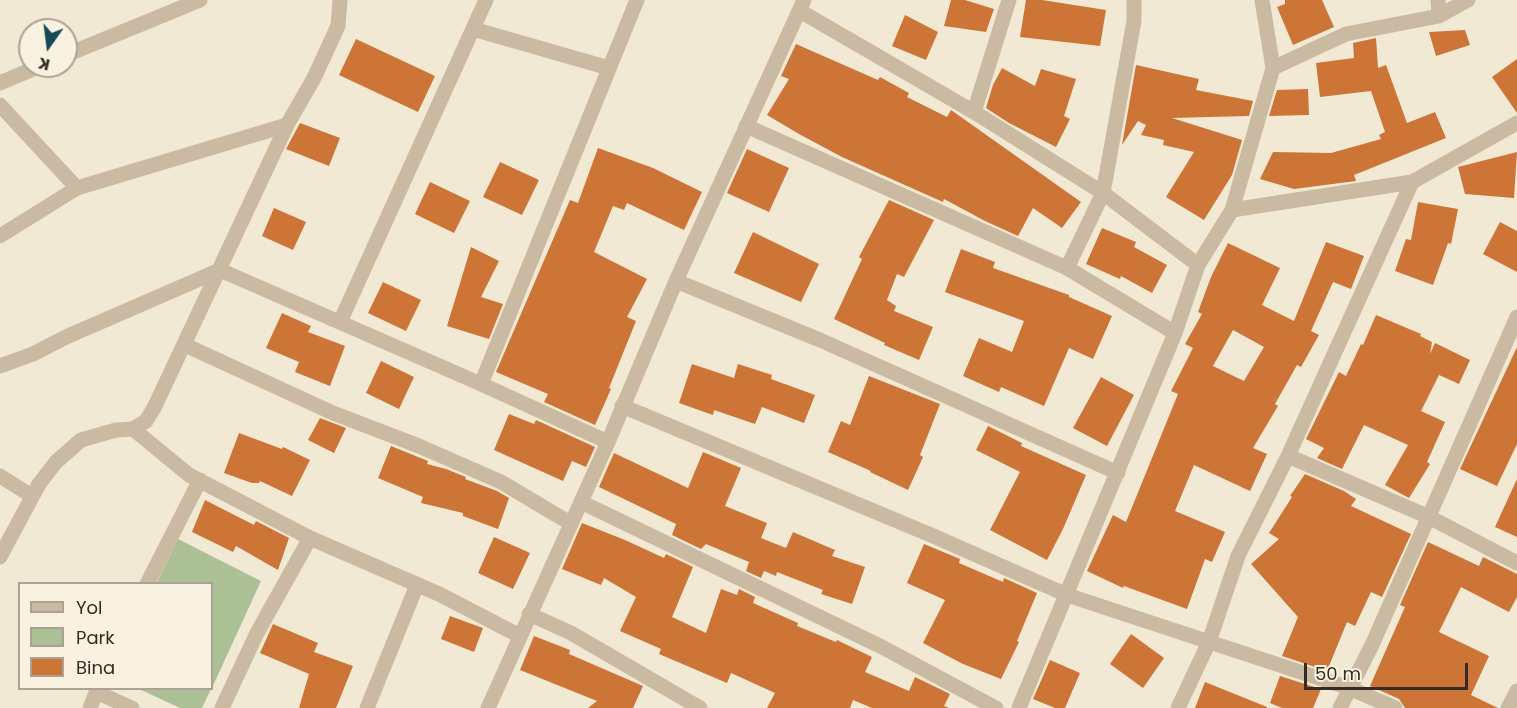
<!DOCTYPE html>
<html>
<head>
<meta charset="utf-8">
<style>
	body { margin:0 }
	#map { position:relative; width:1517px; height:708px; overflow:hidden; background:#f2e9d5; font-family:Poppins,sans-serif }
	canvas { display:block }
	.legend { position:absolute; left:18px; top:582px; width:195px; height:108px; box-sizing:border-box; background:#faf2e1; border:2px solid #aba295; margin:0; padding:8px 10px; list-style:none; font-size:18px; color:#342b24 }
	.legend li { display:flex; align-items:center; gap:12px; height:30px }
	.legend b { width:30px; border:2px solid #aba295 }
	.north { position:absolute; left:18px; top:18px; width:60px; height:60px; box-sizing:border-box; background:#faf2e1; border:2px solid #aba295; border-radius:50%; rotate:194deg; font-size:16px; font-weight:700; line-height:24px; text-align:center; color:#342b24 }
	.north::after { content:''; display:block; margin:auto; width:21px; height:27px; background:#184957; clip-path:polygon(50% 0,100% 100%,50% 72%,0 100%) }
	.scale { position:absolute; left:1304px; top:663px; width:164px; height:27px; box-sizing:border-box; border:3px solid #342b24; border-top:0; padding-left:8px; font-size:18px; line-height:21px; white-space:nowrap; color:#342b24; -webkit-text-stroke:4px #faf2e1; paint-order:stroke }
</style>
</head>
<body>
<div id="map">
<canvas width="1517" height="708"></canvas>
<ul class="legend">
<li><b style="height:8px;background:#cabaa1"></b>Yol</li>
<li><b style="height:16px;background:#abc195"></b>Park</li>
<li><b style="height:16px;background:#cd7437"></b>Bina</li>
</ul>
<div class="north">K</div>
<div class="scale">50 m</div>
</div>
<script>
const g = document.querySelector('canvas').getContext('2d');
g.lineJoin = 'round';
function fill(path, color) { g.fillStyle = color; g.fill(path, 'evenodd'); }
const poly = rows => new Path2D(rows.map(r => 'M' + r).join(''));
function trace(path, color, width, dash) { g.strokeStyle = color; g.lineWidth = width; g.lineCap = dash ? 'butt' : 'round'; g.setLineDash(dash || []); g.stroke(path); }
fill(poly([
	[178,539,261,581,212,688,212,584,156,584],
	[139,689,211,689,202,708,180,708]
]), '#abc195');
fill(poly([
	[951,0,965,0,994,9,986,32,944,26],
	[1026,0,1042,0,1106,10,1100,46,1020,37],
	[1285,0,1322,0,1334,27,1293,45,1277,7,1285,4],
	[905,15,938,32,926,60,892,46],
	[1465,30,1470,45,1436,56,1429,32],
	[1376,38,1378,68,1386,65,1407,123,1435,112,1446,138,1354,175,1356,181,1294,189,1260,179,1273,152,1331,153,1381,139,1379,135,1385,132,1371,91,1320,97,1316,63,1354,58,1353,43],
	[356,39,435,76,418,112,339,75],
	[796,44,878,80,880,77,909,93,907,97,947,117,951,110,1081,202,1062,228,1033,208,1018,236,985,221,944,199,943,202,842,157,799,134,767,115,789,79,781,76],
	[1517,59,1517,113,1492,77],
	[1136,65,1199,79,1196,90,1253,101,1249,116,1172,118,1242,140,1232,175,1204,220,1166,197,1194,152,1163,145,1164,140,1141,135,1146,125,1138,121,1122,145],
	[1002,68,1035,86,1041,69,1076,79,1064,116,1070,119,1056,147,1009,123,986,108,993,85],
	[1308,89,1309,115,1269,116,1277,90],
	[300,123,340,138,329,166,286,149],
	[598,148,653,168,702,192,684,230,627,203,624,210,613,206,594,252,647,279,627,317,636,321,609,388,611,389,595,425,544,402,548,394,496,372,570,200,578,203],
	[747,149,789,168,769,212,727,193],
	[1517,152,1514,198,1465,194,1458,167],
	[500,162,539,180,522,215,483,197],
	[430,182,470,201,454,233,415,214],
	[889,200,934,220,904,277,897,274,887,300,896,306,894,311,933,327,919,360,884,345,885,343,834,319,862,259,859,257],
	[1418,202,1458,209,1451,244,1448,243,1433,285,1395,271,1406,239,1411,240],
	[274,208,306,222,293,250,262,236],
	[1500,222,1517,231,1517,272,1483,254],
	[1102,228,1136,242,1134,247,1167,265,1152,293,1121,276,1120,279,1086,264],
	[753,232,819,264,801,302,734,273],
	[1326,242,1364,256,1351,289,1333,282,1311,331,1319,335,1301,367,1297,365,1275,404,1278,406,1253,448,1267,454,1250,491,1194,465,1175,511,1225,532,1212,562,1205,559,1187,609,1124,586,1123,588,1087,571,1113,515,1126,522,1178,394,1171,391,1193,348,1185,344,1202,314,1198,312,1211,277,1228,243,1280,268,1262,305,1294,321],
	[1233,330,1264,347,1244,381,1213,366],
	[471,247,499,261,481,297,503,304,489,339,447,326],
	[961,249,995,262,993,268,1069,295,1069,297,1112,316,1093,359,1069,348,1044,406,1001,387,999,392,963,376,979,338,1012,352,1024,321,945,292],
	[383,282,421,300,406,331,368,313],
	[282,313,311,326,308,332,345,346,330,386,295,372,299,362,266,348],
	[1376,315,1421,334,1420,336,1432,342,1430,354,1435,343,1470,360,1459,384,1439,375,1421,411,1445,422,1427,462,1430,464,1409,498,1385,485,1408,445,1364,425,1342,469,1317,458,1324,448,1306,439,1339,372,1346,376,1361,344,1363,345],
	[1517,347,1517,444,1497,486,1460,469],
	[381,361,414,377,399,409,366,393],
	[692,364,734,378,738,364,772,375,771,379,815,395,804,423,762,407,755,424,714,410,713,415,679,403],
	[869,376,940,404,920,455,923,457,908,490,870,472,871,471,828,452,841,421,850,425],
	[1101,377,1134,395,1107,446,1073,428],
	[509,414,534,424,536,420,595,447,586,467,572,461,563,481,494,450],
	[320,418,346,428,334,453,308,440],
	[988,426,1022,443,1021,446,1086,475,1063,529,1047,560,990,530,1020,472,976,450],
	[239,433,282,449,283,447,310,460,292,496,260,481,259,483,252,483,224,473],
	[391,446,428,461,427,464,446,469,466,477,465,479,497,491,509,498,498,529,463,516,463,513,421,503,423,497,378,478],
	[703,452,741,468,725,506,767,523,761,538,786,548,793,532,835,550,832,556,865,567,852,604,821,594,823,590,777,572,776,576,764,571,761,578,746,571,749,562,706,544,701,549,672,535,676,524,599,487,614,453,688,488],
	[1305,474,1344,491,1356,499,1351,506,1411,534,1382,597,1371,592,1355,626,1347,622,1327,671,1282,656,1298,617,1251,564,1279,539,1269,533,1292,497,1290,496],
	[1517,479,1517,537,1495,527],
	[205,500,254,525,256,521,289,538,278,570,236,546,233,552,192,532],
	[582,523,625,540,664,558,666,554,693,567,672,617,706,633,721,589,737,595,739,589,755,597,753,603,798,623,797,626,836,642,837,640,872,657,865,672,909,691,915,677,950,694,944,706,949,708,872,708,853,700,850,708,767,708,775,693,731,673,727,683,659,654,661,649,620,631,636,597,604,578,601,585,562,569],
	[494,537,530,553,513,589,478,573],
	[1428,542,1479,566,1483,557,1517,574,1517,597,1509,612,1461,587,1439,632,1489,656,1471,695,1498,708,1405,708,1399,699,1370,686,1405,607,1400,605],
	[924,544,960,559,959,563,1003,582,1004,578,1037,593,1017,641,1019,642,1001,679,963,664,923,643,945,600,907,583],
	[450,616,483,628,474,652,441,639],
	[273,624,318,643,314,652,353,666,336,708,299,708,309,674,260,653],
	[1131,634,1164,658,1143,688,1110,664],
	[534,636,570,650,569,654,643,686,633,708,588,708,597,701,520,670],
	[1050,660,1080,673,1065,708,1055,708,1033,699],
	[1280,676,1321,689,1313,708,1282,708,1270,703],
	[1205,682,1267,707,1267,708,1195,708]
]), '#cd7437');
trace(poly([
	[1438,0,1439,16],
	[800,11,974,112,1103,193,1198,265],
	[473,29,609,68],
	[66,55,200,0],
	[1273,68,1346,34,1439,16,1468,0],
	[0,83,40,66],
	[0,105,77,188],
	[974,112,1009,0],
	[746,126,1067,268,1175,333],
	[1232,210,1412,182,1517,123],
	[0,236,77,188,287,125],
	[1067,268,1103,193,1134,21,1134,0],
	[676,281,820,340,1118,473],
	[340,322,486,0],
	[185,345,333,413,419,446,501,482,570,523],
	[0,366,33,354,66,337,220,270,481,384,608,442],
	[481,384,637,0],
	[622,406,931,535,1067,595,1349,688,1395,708],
	[133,429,189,475,310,538,439,594,520,636],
	[1288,456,1429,517,1517,563],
	[0,476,32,496],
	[581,502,882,647,996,708],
	[0,557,39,484,56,462,81,440,116,430,133,429,146,421,154,408,287,125,314,78,338,26,340,0],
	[147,584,200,480],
	[529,614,571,633,700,708],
	[96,692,132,708],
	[90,708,98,688],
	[222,708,257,633,310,538],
	[367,708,417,585],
	[488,708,608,442,676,281,804,0],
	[1019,708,1175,333,1198,265,1232,210,1273,68,1262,0],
	[1178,708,1209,642,1238,556,1288,456,1412,182],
	[1340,708,1372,645,1517,317],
	[1508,708,1517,691]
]), '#cabaa1', 15);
</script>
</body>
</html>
